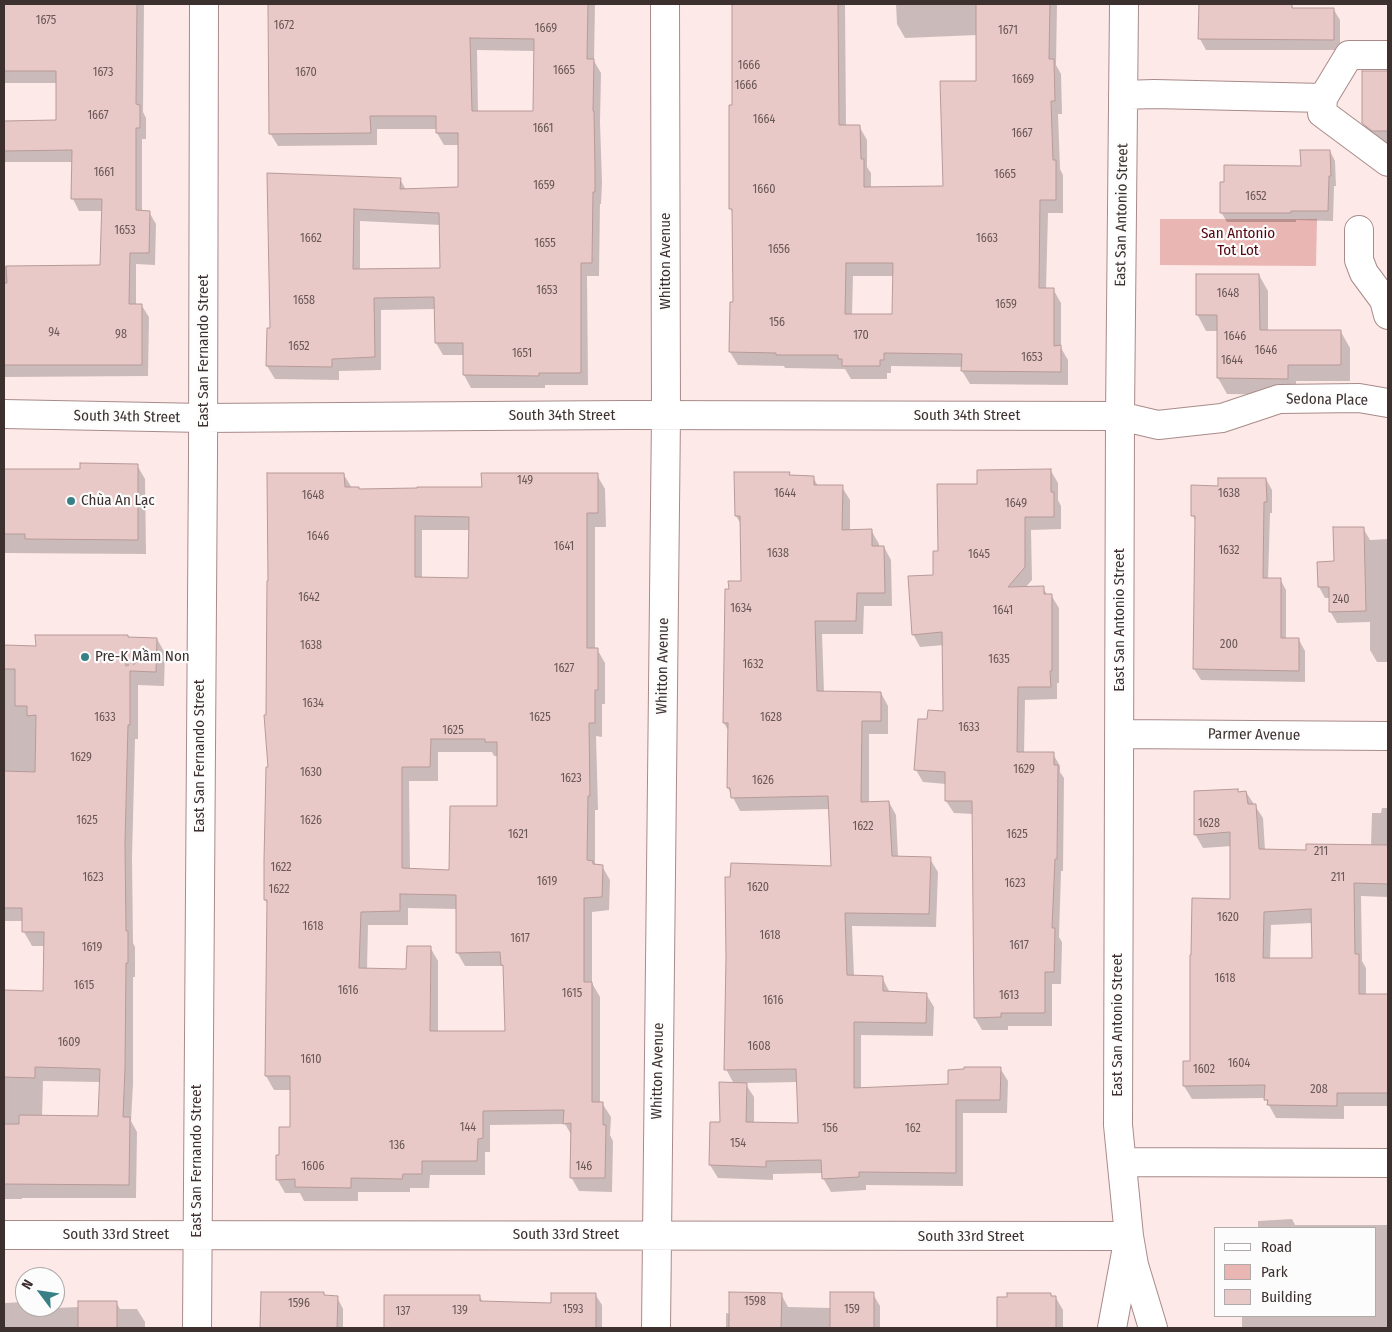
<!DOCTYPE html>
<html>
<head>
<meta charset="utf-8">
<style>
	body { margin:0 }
	#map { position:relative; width:1392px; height:1332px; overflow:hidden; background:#fde9e8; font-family:"Fira Sans Condensed",sans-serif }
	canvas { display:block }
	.frame { position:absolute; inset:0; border:5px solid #3d3130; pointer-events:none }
	.legend { position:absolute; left:1214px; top:1227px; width:162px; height:90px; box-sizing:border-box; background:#fcfcfc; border:1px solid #b0abaa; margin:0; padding:6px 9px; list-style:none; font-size:15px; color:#3d3130 }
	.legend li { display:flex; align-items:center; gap:10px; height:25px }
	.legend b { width:25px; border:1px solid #b0abaa }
	.north { position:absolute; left:15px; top:1267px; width:50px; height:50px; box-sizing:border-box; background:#fcfcfc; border:1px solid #b0abaa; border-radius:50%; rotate:301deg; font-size:14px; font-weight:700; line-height:20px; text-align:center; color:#3d3130 }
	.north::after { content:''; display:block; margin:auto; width:18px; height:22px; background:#388086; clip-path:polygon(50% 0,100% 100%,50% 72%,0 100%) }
</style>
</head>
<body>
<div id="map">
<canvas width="1392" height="1332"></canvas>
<div class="frame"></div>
<ul class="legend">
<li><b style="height:6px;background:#fff"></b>Road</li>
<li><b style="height:14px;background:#e9b6b3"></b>Park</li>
<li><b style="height:14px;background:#e8c9c7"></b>Building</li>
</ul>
<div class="north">N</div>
</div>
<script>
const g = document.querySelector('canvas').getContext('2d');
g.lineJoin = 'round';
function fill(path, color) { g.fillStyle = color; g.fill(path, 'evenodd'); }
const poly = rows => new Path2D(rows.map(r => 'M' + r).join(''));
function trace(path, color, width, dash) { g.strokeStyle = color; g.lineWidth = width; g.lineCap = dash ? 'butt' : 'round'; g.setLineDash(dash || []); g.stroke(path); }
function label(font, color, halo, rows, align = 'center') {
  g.font = font + ' "Fira Sans Condensed",sans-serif'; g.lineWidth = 4.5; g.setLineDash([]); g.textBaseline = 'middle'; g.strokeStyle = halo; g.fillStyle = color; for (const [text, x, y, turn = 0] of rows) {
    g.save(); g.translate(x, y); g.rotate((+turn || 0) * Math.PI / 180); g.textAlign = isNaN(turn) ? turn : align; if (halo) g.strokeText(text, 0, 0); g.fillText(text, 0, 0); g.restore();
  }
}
fill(poly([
	[1160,219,1317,219,1316,266,1160,265]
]), '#e9b6b3');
fill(poly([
	[4,4,144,4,143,112,146,118,146,139,142,139,142,212,149,212,156,224,155,265,136,264,136,305,142,306,149,317,148,376,4,377,4,266,101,266,103,211,79,211,73,199,73,162,4,162,4,122,57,122,57,83,4,83],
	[269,4,595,4,594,61,601,73,600,123,602,182,601,204,600,204,599,276,587,276,588,385,545,385,545,388,471,388,464,375,464,355,443,355,436,343,435,309,381,310,381,370,339,371,339,380,275,379,267,366,271,329,269,174,400,179,406,190,459,189,459,145,444,145,437,133,437,129,377,129,377,145,278,146,270,133],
	[477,50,535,51,534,112,478,113],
	[360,221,441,225,441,269,360,270],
	[733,4,845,4,846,126,859,126,867,140,867,167,871,173,871,188,944,187,977,82,977,35,905,38,897,24,896,4,1057,4,1056,65,1061,74,1062,114,1058,114,1060,169,1063,175,1063,213,1048,213,1046,289,1053,289,1061,303,1061,348,1068,360,1068,385,970,384,962,371,963,367,891,366,891,373,887,373,887,379,851,379,845,369,785,368,784,366,738,365,730,352,734,303,733,213,730,208,733,106],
	[853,276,894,276,894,315,852,315],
	[1219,4,1291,4,1294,10,1334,10,1340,20,1340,50,1206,50,1200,39],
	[1364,72,1388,72,1388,155,1377,147,1363,123],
	[1330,151,1335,161,1336,186,1334,186,1333,221,1296,220,1296,222,1227,222,1221,212,1225,183,1302,167],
	[1259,275,1268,291,1268,331,1341,332,1350,348,1350,381,1296,381,1296,395,1227,394,1218,378,1218,331,1206,331,1197,314],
	[137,465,145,479,146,554,4,553,4,471,81,470],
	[1051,471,1058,483,1058,500,1061,506,1061,529,1031,530,1032,580,1025,588,1043,588,1048,596,1051,595,1059,608,1059,683,1057,683,1057,699,1025,700,1024,754,1053,754,1060,766,1060,772,1064,778,1063,871,1061,871,1059,937,1062,942,1061,984,1052,984,1052,1026,1008,1026,1008,1030,982,1030,975,1018,973,814,954,813,946,801,946,784,923,782,916,770,928,720,944,712,944,645,920,647,913,634,934,576,939,552,978,485],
	[789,473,791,477,813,477,818,486,842,487,850,500,850,531,871,530,879,544,879,547,884,547,891,560,892,606,864,606,863,634,822,634,824,692,881,693,888,706,888,734,869,734,869,803,889,802,896,815,898,857,930,859,938,872,936,927,852,926,854,976,882,977,890,993,926,994,934,1007,933,1036,861,1035,861,1089,949,1085,1000,1068,1008,1081,1007,1113,963,1113,963,1186,866,1185,866,1190,831,1192,823,1178,823,1173,773,1174,773,1180,718,1178,710,1165,721,1123,734,1084,726,1069,832,867,830,809,740,811,728,788,729,732,724,723,743,583,741,524,736,516],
	[798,1082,799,1124,754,1124,754,1097,745,1083],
	[344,475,352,488,359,490,483,489,597,475,605,489,606,527,595,527,595,649,597,649,605,663,605,704,602,704,602,737,596,736,598,810,595,810,595,866,602,866,610,880,609,910,592,912,592,983,600,997,600,1103,602,1103,611,1117,610,1135,613,1141,612,1192,579,1191,571,1177,572,1136,565,1124,490,1125,490,1152,485,1152,485,1175,430,1175,429,1188,410,1188,410,1192,358,1192,358,1201,304,1201,300,1193,285,1193,277,1179,281,1156,291,1128,291,1090,274,1090,266,1076,268,904,265,900,269,768,268,717],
	[422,530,470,530,469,579,422,578],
	[438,752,492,752,494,756,498,756,499,807,450,871,410,869,409,781,438,781],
	[408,908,457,909,457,952,465,966,503,966,504,968,506,1033,438,1032,438,961,430,947,407,970,367,970,368,925,408,925],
	[1266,479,1272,490,1272,513,1270,513,1268,580,1280,579,1286,590,1286,640,1299,640,1305,651,1305,682,1201,680,1194,669,1196,522,1193,516,1193,487,1219,487],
	[1363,528,1370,540,1388,539,1388,662,1377,662,1370,650,1370,622,1337,623,1330,611,1330,598,1325,598,1319,587,1335,562],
	[128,638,157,639,165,653,164,686,138,685,138,739,135,739,132,858,133,943,135,947,135,977,133,977,133,1084,131,1121,137,1132,136,1198,22,1198,22,1199,4,1199,4,991,44,993,45,946,32,946,24,932,24,921,4,921,4,647,37,647],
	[43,1081,100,1082,99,1118,42,1117],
	[1237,790,1239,793,1246,792,1263,818,1265,850,1308,851,1371,846,1372,813,1381,813,1382,808,1388,808,1388,897,1361,896,1362,961,1366,968,1366,995,1388,995,1388,1106,1344,1106,1344,1119,1276,1118,1265,1098,1192,1099,1184,1086,1231,900,1232,846,1203,848,1195,834],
	[1312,923,1313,960,1270,959,1271,925],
	[1292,1219,1295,1225,1388,1225,1388,1328,1242,1328,1242,1316,1376,1316,1376,1228,1258,1228,1258,1221],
	[262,1293,324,1293,325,1297,337,1297,343,1309,343,1328,262,1328],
	[595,1294,602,1305,602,1328,385,1328,386,1296,479,1296,483,1302,552,1304],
	[781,1294,788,1307,831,1308,873,1294,880,1306,880,1328,726,1328,726,1313,730,1314],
	[1056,1298,1063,1310,1063,1328,999,1328,998,1299],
	[25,1302,25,1307,30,1307,31,1309,79,1307,116,1302,120,1309,137,1309,145,1322,145,1328,4,1328,5,1303]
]), '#0003');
const building = poly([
	[4,4,137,4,136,104,140,105,140,128,136,128,136,210,150,211,149,253,130,253,129,304,142,304,142,365,4,365,4,283,7,283,6,266,100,265,102,199,71,199,72,150,4,151,4,121,56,120,56,71,4,71,4,4],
	[268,4,588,4,587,59,594,59,593,111,594,111,595,169,595,192,593,192,592,263,581,263,581,373,539,373,539,376,463,375,463,343,435,343,434,297,374,298,375,357,332,359,332,367,266,366,267,328,270,328,267,173,401,178,400,189,458,187,458,133,436,133,436,116,370,116,371,133,269,134,268,4],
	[470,38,534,39,533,111,472,111,470,38],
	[354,209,439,213,440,268,353,269,354,209],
	[732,4,838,4,839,125,860,125,861,159,864,159,864,187,943,186,940,81,976,81,976,4,1050,4,1049,59,1054,59,1055,101,1051,101,1053,160,1056,160,1056,200,1040,200,1039,288,1054,288,1054,346,1061,345,1061,372,961,371,962,354,884,353,884,360,880,360,880,366,842,366,842,359,838,359,838,355,776,355,776,353,729,352,730,302,733,302,732,209,729,209,729,105,732,105,732,4],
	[846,263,893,263,892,314,845,314,846,263],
	[1199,4,1292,4,1292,8,1334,8,1334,40,1198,39,1199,4],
	[1362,71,1388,71,1388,131,1372,131,1362,123,1362,71],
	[1300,150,1330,150,1331,176,1329,176,1328,211,1291,211,1291,213,1220,213,1220,182,1224,182,1224,165,1301,166,1300,150],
	[1196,274,1259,274,1260,330,1341,330,1341,365,1288,365,1288,379,1217,378,1217,315,1196,315,1196,274],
	[80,463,138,464,138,540,25,539,25,534,4,534,4,469,80,469,80,463],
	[1051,469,1051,492,1054,492,1054,517,1025,517,1025,567,1008,587,1044,586,1044,594,1052,594,1052,671,1050,671,1051,687,1018,687,1017,752,1054,752,1054,765,1058,765,1057,859,1055,859,1052,928,1055,928,1054,972,1045,972,1045,1013,1001,1013,1001,1017,974,1018,972,801,945,801,945,772,914,770,918,719,927,719,928,710,943,711,942,632,912,635,908,576,933,575,933,551,938,551,937,484,977,484,977,470,1051,469],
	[734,472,790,472,789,475,814,476,814,485,843,485,842,530,872,529,872,546,884,546,885,593,857,593,856,621,815,621,817,691,881,692,881,721,862,721,861,802,889,801,892,856,931,857,929,914,845,913,847,975,883,976,883,991,927,993,926,1023,854,1022,854,1088,948,1084,948,1070,964,1069,964,1067,1001,1067,1000,1100,956,1100,956,1173,859,1172,859,1177,822,1179,821,1160,766,1161,766,1167,709,1165,710,1122,720,1122,719,1082,747,1083,746,1122,798,1123,796,1069,724,1070,726,957,725,877,730,877,731,863,831,866,828,796,731,798,730,788,727,788,728,723,723,723,725,589,729,589,728,581,741,581,740,516,735,516,734,472],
	[267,473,344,473,345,487,359,487,359,489,417,488,417,487,482,487,481,473,598,473,598,513,587,513,587,648,598,648,598,690,595,690,595,723,589,723,590,796,588,796,587,860,593,861,593,864,603,865,602,897,584,898,584,982,592,982,592,1102,603,1102,603,1125,606,1125,605,1178,570,1178,571,1123,563,1124,564,1110,483,1111,483,1138,478,1139,477,1161,422,1161,422,1174,403,1174,402,1179,351,1178,351,1188,295,1187,295,1179,276,1180,276,1155,279,1155,279,1127,290,1127,290,1076,265,1076,267,900,264,900,264,861,266,767,268,767,264,715,266,715,267,581,268,581,267,473],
	[415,516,469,517,468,578,415,577,415,516],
	[431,739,485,739,485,742,497,742,497,806,450,806,449,870,402,868,402,767,430,767,431,739],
	[400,894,456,895,456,953,500,952,501,965,503,965,505,1031,430,1031,431,946,407,946,406,969,359,968,361,912,400,911,400,894],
	[1218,478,1266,478,1267,502,1264,502,1263,578,1281,578,1281,638,1299,638,1299,671,1193,669,1195,516,1191,516,1191,485,1218,486,1218,478],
	[1333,527,1364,527,1366,611,1329,612,1329,587,1318,587,1317,562,1334,561,1333,527],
	[35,635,128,635,128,637,157,638,156,672,130,671,130,725,128,725,125,843,126,931,128,931,128,963,126,963,125,1069,123,1117,130,1117,129,1185,4,1184,4,1124,19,1124,19,1115,98,1116,100,1069,35,1067,35,1078,4,1077,4,990,43,991,44,932,22,932,22,908,4,908,4,771,35,772,36,715,27,716,27,706,15,706,15,669,4,669,4,645,36,646,35,635],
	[1238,789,1238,792,1246,791,1248,804,1256,804,1259,849,1306,850,1306,844,1388,845,1388,884,1354,883,1355,954,1359,954,1359,994,1388,994,1388,1093,1337,1093,1337,1106,1267,1105,1268,1100,1264,1100,1265,1085,1183,1086,1183,1061,1190,1061,1190,955,1191,955,1192,898,1230,899,1230,832,1194,835,1194,791,1238,789],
	[1311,909,1312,958,1263,958,1264,912,1311,909],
	[261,1292,324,1292,324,1295,338,1296,337,1328,260,1328,261,1292],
	[729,1292,782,1293,781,1328,729,1328,729,1292],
	[830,1292,874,1292,874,1328,830,1328,830,1292],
	[551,1293,596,1293,596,1328,384,1328,384,1295,480,1295,480,1301,551,1303,551,1293],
	[1007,1293,1051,1293,1051,1296,1056,1296,1056,1328,997,1328,997,1297,1007,1297,1007,1293],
	[78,1301,117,1301,117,1328,78,1328,78,1301]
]);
fill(building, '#e8c9c7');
trace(building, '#b79a98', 1);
const minor = poly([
	[1124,4,1120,416,1118,1125,1129,1236,1134,1265,1153,1328],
	[1388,55,1349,55,1323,98,1322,113,1388,162],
	[1123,95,1154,94,1323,98],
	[1359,230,1359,260,1364,273,1384,300,1388,315],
	[4,414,203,418,625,415,1120,416,1158,425,1222,418,1279,399,1359,398,1388,403],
	[1119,734,1388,736],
	[1122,1162,1388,1163],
	[4,1235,1129,1236],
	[197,1328,203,456,204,4],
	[656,1328,666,415,665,4],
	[1112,1328,1127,1247]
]);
trace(minor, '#a88b89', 30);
trace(poly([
	[125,665,133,664,137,660,163,660]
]), '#c0aead', 3, [4, 4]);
trace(minor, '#fff', 28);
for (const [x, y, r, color] of [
	[71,501,5,"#388086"],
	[85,657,5,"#388086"]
]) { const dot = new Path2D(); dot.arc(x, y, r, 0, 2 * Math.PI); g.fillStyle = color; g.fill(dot); trace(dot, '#fcfcfc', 2); }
label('12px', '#685756', null, [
	["1675",46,21],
	["1672",284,26],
	["1669",546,29],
	["1671",1008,31],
	["1666",749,66],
	["1665",564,71],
	["1673",103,73],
	["1670",306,73],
	["1669",1023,80],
	["1666",746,86],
	["1667",98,116],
	["1664",764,120],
	["1661",543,129],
	["1667",1022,134],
	["1661",104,173],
	["1665",1005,175],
	["1659",544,186],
	["1660",764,190],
	["1652",1256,197],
	["1653",125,231],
	["1662",311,239],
	["1663",987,239],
	["1655",545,244],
	["1656",779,250],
	["1653",547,291],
	["1648",1228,294],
	["1658",304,301],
	["1659",1006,305],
	["156",777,323],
	["94",54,333],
	["98",121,335],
	["170",861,336],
	["1646",1235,337],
	["1652",299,347],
	["1646",1266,351],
	["1651",522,354],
	["1653",1032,358],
	["1644",1232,361],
	["149",525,481],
	["1644",785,494],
	["1638",1229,494],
	["1648",313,496],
	["1649",1016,504],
	["1646",318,537],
	["1641",564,547],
	["1632",1229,551],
	["1638",778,554],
	["1645",979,555],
	["1642",309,598],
	["240",1341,600],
	["1634",741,609],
	["1641",1003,611],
	["200",1229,645],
	["1638",311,646],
	["1635",999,660],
	["1632",753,665],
	["1627",564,669],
	["1634",313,704],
	["1633",105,718],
	["1625",540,718],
	["1628",771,718],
	["1633",969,728],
	["1625",453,731],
	["1629",81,758],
	["1629",1024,770],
	["1630",311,773],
	["1623",571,779],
	["1626",763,781],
	["1625",87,821],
	["1626",311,821],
	["1628",1209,824],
	["1622",863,827],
	["1621",518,835],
	["1625",1017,835],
	["211",1321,852],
	["1622",281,868],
	["1623",93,878],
	["211",1338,878],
	["1619",547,882],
	["1623",1015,884],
	["1620",758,888],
	["1622",279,890],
	["1620",1228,918],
	["1618",313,927],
	["1618",770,936],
	["1617",520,939],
	["1617",1019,946],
	["1619",92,948],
	["1618",1225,979],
	["1615",84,986],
	["1616",348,991],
	["1615",572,994],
	["1613",1009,996],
	["1616",773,1001],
	["1609",69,1043],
	["1608",759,1047],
	["1610",311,1060],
	["1604",1239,1064],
	["1602",1204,1070],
	["208",1319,1090],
	["144",468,1128],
	["156",830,1129],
	["162",913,1129],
	["154",738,1144],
	["136",397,1146],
	["1606",313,1167],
	["146",584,1167],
	["1598",755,1302],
	["1596",299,1304],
	["1593",573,1310],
	["159",852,1310],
	["139",460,1311],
	["137",403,1312]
]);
label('15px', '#3d3130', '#fcfcfc', [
	["East San Antonio Street",1122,215,-89],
	["Whitton Avenue",666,261,-90],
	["East San Fernando Street",204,351,-90],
	["Sedona Place",1327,400,1],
	["South 34th Street",562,416],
	["South 34th Street",967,416],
	["South 34th Street",127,417,1],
	["East San Antonio Street",1120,620,-90],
	["Whitton Avenue",663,666,-89],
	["Parmer Avenue",1254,735,1],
	["East San Fernando Street",200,756,-90],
	["East San Antonio Street",1118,1025,-90],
	["Whitton Avenue",658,1071,-89],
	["East San Fernando Street",197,1161,-90],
	["South 33rd Street",116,1235],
	["South 33rd Street",566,1235],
	["South 33rd Street",971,1237]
]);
label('15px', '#560610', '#fcfcfc', [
	["San Antonio",1238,234],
	["Tot Lot",1238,251]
]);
label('15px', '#3d3130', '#fcfcfc', [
	["Chùa An Lạc",81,501],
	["Pre-K Mầm Non",95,657]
], 'left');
</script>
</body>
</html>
